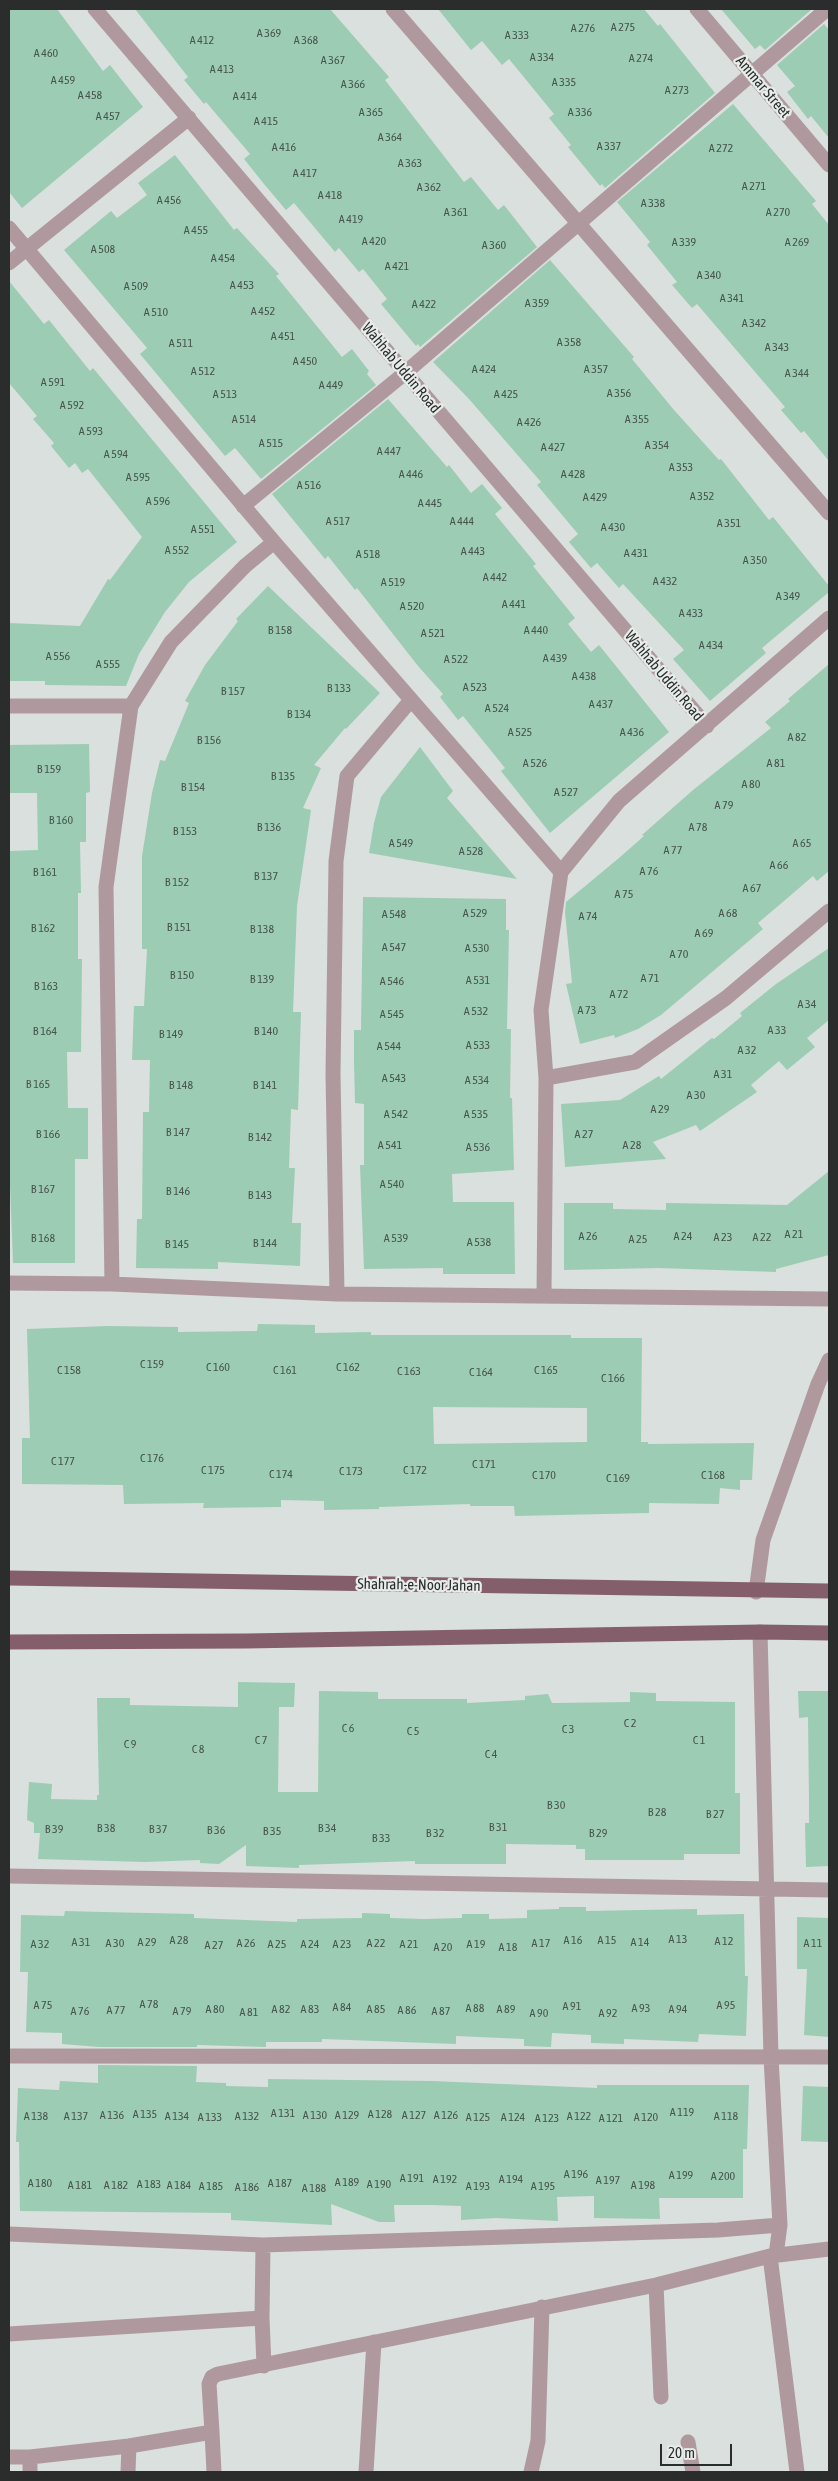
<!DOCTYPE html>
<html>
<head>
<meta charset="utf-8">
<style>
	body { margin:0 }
	#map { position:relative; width:838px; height:2481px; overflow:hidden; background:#dae0dd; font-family:"Asap Condensed",sans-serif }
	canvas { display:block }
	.frame { position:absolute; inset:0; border:10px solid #2b2d2c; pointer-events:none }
	.scale { position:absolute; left:660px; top:2444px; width:72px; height:22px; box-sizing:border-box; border:2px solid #2b2d2c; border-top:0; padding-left:6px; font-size:15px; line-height:18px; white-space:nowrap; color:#2b2d2c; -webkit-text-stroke:4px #e7edea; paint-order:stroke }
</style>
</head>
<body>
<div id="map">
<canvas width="838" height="2481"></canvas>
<div class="frame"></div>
<div class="scale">20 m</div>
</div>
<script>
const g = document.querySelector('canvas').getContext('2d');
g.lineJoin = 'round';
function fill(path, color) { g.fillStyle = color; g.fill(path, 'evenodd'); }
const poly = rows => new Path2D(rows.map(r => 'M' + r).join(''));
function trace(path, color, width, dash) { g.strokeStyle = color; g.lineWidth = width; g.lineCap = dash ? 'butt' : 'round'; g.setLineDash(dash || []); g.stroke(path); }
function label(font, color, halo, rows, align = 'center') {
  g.font = font + ' "Asap Condensed",sans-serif'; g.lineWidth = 4.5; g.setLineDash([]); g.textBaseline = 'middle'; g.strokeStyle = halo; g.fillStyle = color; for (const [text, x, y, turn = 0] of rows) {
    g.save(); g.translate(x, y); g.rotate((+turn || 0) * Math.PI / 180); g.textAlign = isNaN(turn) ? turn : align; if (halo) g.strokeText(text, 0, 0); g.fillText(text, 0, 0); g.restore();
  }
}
fill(poly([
	[9,9,57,9,103,71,110,65,143,107,22,208,9,192],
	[135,9,330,9,389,77,385,80,464,182,471,177,498,210,504,205,537,247,420,347,418,344,416,346,381,304,387,299,363,269,359,272,339,248,335,252,294,203,286,210,264,184,244,159,250,154,206,102,204,104,184,80,188,77],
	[438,9,644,9,658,26,660,24,715,93,605,188,602,184,600,186,568,147,571,145,549,118,554,114,509,59,502,65,482,41,471,50],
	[721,9,812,9,765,50,760,45,755,49],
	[824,24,829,30,829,138,811,116,808,119,787,92,795,86,777,65],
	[733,104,816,201,812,204,829,225,829,461,804,431,801,433,781,410,785,407,697,304,692,308,672,285,677,282,647,245,650,242,617,202],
	[175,155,234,230,237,228,279,274,276,276,342,357,352,349,369,371,367,374,376,385,261,479,235,448,225,456,140,354,147,348,64,250,111,211,117,218,147,195,138,183],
	[550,260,634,357,632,359,674,410,719,460,721,459,769,520,773,517,829,586,829,592,762,648,766,653,710,701,673,659,684,650,623,584,619,588,597,563,591,568,569,542,578,534,537,485,541,482,469,399,433,362],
	[9,281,44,324,49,320,90,371,93,368,237,542,189,582,165,612,139,654,126,686,45,685,45,681,9,681,9,623,80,626,108,579,110,580,142,537,88,469,82,473,75,463,69,468,51,446,54,443,33,419,37,416,9,383],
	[388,399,447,467,449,465,471,493,482,484,502,508,495,514,536,564,533,566,575,618,568,624,591,652,599,645,669,732,550,833,501,771,505,768,463,716,458,720,440,697,443,694,418,666,357,588,355,590,328,556,325,559,272,494],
	[268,586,380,693,346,729,345,728,314,765,321,768,303,808,311,810,297,906,293,1012,301,1012,298,1110,291,1109,289,1168,295,1168,292,1223,301,1223,300,1266,218,1262,218,1269,136,1268,137,1219,142,1219,143,1112,149,1112,150,1060,132,1060,134,1006,144,1006,147,949,142,949,142,856,152,793,160,760,165,761,189,703,185,701,205,665,238,621,236,619],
	[829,664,829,871,817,881,813,876,784,901,758,923,763,929,661,1015,638,1029,615,1038,614,1035,580,1044,566,984,572,983,565,912,566,902,619,858,644,836,642,835,693,790,771,728,765,722,790,701,788,699],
	[89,744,90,792,86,793,86,842,80,842,81,893,78,893,78,959,82,959,81,1052,67,1052,68,1108,88,1108,88,1159,75,1159,75,1263,13,1263,9,1159,9,851,38,850,37,793,9,793,9,745],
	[420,747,453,791,447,798,517,879,369,853,374,823,381,797],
	[363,897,506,899,506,930,509,930,507,1029,511,1029,510,1098,512,1098,514,1170,452,1174,453,1202,514,1202,515,1274,443,1274,443,1268,364,1269,360,1165,364,1165,364,1104,355,1103,354,1062,354,1030,361,1030],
	[829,948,829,1020,807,1038,815,1047,787,1070,779,1061,751,1085,757,1092,700,1131,696,1125,653,1142,666,1159,565,1167,561,1104,620,1100,659,1076,661,1079,712,1038,714,1039,742,1016,740,1013,776,984],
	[829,1171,829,1255,776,1269,776,1272,658,1268,564,1270,564,1203,613,1203,613,1209,666,1210,666,1203,787,1205],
	[258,1324,315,1325,315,1333,371,1332,371,1335,571,1335,571,1338,642,1338,641,1442,648,1442,648,1444,754,1443,752,1480,740,1480,740,1490,720,1488,719,1504,649,1503,649,1513,515,1516,514,1506,470,1506,470,1504,379,1507,379,1509,324,1510,324,1501,281,1500,281,1507,203,1508,204,1503,124,1504,123,1485,22,1484,22,1438,30,1438,27,1329,108,1326,178,1327,178,1332,257,1331],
	[433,1407,587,1408,587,1442,434,1444],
	[238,1682,295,1683,294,1707,279,1707,278,1792,318,1792,319,1691,378,1692,378,1699,467,1699,467,1703,525,1700,525,1696,548,1694,552,1703,630,1702,630,1692,656,1693,656,1701,735,1702,735,1793,740,1793,740,1854,684,1854,684,1860,585,1860,585,1849,576,1849,576,1845,506,1844,506,1864,415,1864,415,1861,299,1865,299,1868,246,1866,246,1845,219,1864,200,1863,200,1860,145,1862,38,1859,40,1833,34,1833,34,1823,27,1820,29,1782,52,1784,51,1799,97,1800,97,1795,99,1795,97,1698,130,1698,130,1705,238,1707],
	[798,1691,829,1691,829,1866,806,1867,805,1823,809,1823,809,1801,808,1717,799,1718],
	[559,1907,586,1907,586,1911,697,1909,697,1915,744,1914,745,1976,748,1976,746,2036,699,2034,698,2042,624,2039,624,2044,591,2043,591,2035,552,2033,551,2047,524,2046,524,2039,456,2036,456,2044,322,2039,322,2042,266,2042,266,2047,197,2045,197,2047,99,2047,62,2044,62,2033,26,2032,28,1972,20,1972,21,1915,64,1916,65,1911,102,1912,194,1914,194,1918,297,1922,297,1919,362,1918,362,1913,390,1914,390,1918,424,1919,462,1918,462,1914,489,1914,489,1919,527,1918,527,1910,559,1909],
	[797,1917,829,1918,829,2037,804,2035,807,1969,797,1969],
	[98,2065,197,2066,196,2082,226,2083,226,2086,268,2087,268,2079,432,2081,597,2088,597,2085,749,2085,747,2149,743,2149,743,2198,659,2198,660,2219,594,2218,594,2196,557,2197,558,2221,496,2218,461,2220,461,2206,431,2205,394,2205,395,2222,379,2222,331,2204,332,2225,231,2220,231,2213,20,2211,19,2142,16,2142,18,2088,59,2090,60,2081,98,2083],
	[803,2086,829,2087,829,2142,801,2141]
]), '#9cccb4');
trace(poly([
	[95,9,707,726],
	[393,9,829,513],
	[697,9,829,165],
	[9,228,274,542,561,872],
	[9,263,189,118],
	[243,506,405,373,827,9],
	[9,706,131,706],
	[546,1078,635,1062,726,998,829,911],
	[9,1283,112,1284,337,1294,829,1299],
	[112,1284,106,887,131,706,171,642,245,566,274,542],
	[337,1294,333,1074,336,861,347,776,411,700],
	[544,1295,546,1078,541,1010,561,872,619,801,829,618],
	[756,1592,763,1540,818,1384,829,1360],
	[760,1632,771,2057,780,2225,776,2255],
	[9,1876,829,1890],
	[9,2056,829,2057],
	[9,2234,263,2245,718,2230,780,2225],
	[770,2256,797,2472],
	[656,2285,661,2397],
	[262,2318,264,2366],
	[9,2334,262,2318,263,2245],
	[212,2432,214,2472],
	[688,2442,693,2472],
	[9,2457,30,2457,129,2446,212,2432,209,2384,212,2377,218,2374,656,2285,770,2256,829,2249],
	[30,2457,30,2472],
	[128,2472,129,2446],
	[366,2472,374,2342],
	[531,2472,538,2441,542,2307]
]), '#af999f', 15);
trace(poly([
	[9,1578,829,1591],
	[9,1642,246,1641,760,1632,829,1633]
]), '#845f6b', 15);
label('12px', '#47554e', null, [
	["A 275",623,27],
	["A 276",583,28],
	["A 369",269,33],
	["A 333",517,35],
	["A 412",202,40],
	["A 368",306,40],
	["A 460",46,53],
	["A 334",542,57],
	["A 274",641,58],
	["A 367",333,60],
	["A 413",222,69],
	["A 459",63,80],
	["A 335",564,82],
	["A 366",353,84],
	["A 273",677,90],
	["A 458",90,95],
	["A 414",245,96],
	["A 365",371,112],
	["A 336",580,112],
	["A 457",108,116],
	["A 415",266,121],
	["A 364",390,137],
	["A 337",609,146],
	["A 416",284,147],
	["A 272",721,148],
	["A 363",410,163],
	["A 417",305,173],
	["A 271",754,186],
	["A 362",429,187],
	["A 418",330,195],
	["A 456",169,200],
	["A 338",653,203],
	["A 361",456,212],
	["A 270",778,212],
	["A 419",351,219],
	["A 455",196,230],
	["A 420",374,241],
	["A 339",684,242],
	["A 269",797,242],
	["A 360",494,245],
	["A 508",103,249],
	["A 454",223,258],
	["A 421",397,266],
	["A 340",709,275],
	["A 453",242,285],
	["A 509",136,286],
	["A 341",732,298],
	["A 359",537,303],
	["A 422",424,304],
	["A 452",263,311],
	["A 510",156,312],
	["A 342",754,323],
	["A 451",283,336],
	["A 358",569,342],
	["A 511",181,343],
	["A 343",777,347],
	["A 450",305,361],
	["A 424",484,369],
	["A 357",596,369],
	["A 512",203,371],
	["A 344",797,373],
	["A 591",53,382],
	["A 449",331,385],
	["A 356",619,393],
	["A 513",225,394],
	["A 425",506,394],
	["A 592",72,405],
	["A 514",244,419],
	["A 355",637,419],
	["A 426",529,422],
	["A 593",91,431],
	["A 515",271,443],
	["A 354",657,445],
	["A 427",553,447],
	["A 447",389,451],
	["A 594",116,454],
	["A 353",681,467],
	["A 446",411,474],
	["A 428",573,474],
	["A 595",138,477],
	["A 516",309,485],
	["A 352",702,496],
	["A 429",595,497],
	["A 596",158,501],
	["A 445",430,503],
	["A 517",338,521],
	["A 444",462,521],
	["A 351",729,523],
	["A 430",613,527],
	["A 551",203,529],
	["A 552",177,550],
	["A 443",473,551],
	["A 431",636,553],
	["A 518",368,554],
	["A 350",755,560],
	["A 442",495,577],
	["A 432",665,581],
	["A 519",393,582],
	["A 349",788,596],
	["A 441",514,604],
	["A 520",412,606],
	["A 433",691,613],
	["B 158",280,630],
	["A 440",536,630],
	["A 521",433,633],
	["A 434",711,645],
	["A 556",58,656],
	["A 439",555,658],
	["A 522",456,659],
	["A 555",108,664],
	["A 438",584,676],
	["A 523",475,687],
	["B 133",339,688],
	["B 157",233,691],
	["A 437",601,704],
	["A 524",497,708],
	["B 134",299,714],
	["A 525",520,732],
	["A 436",632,732],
	["A 82",797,737],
	["B 156",209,740],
	["A 526",535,763],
	["A 81",776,763],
	["B 159",49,769],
	["B 135",283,776],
	["A 80",751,784],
	["B 154",193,787],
	["A 527",566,792],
	["A 79",724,805],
	["B 160",61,820],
	["B 136",269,827],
	["A 78",698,827],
	["B 153",185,831],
	["A 549",401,843],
	["A 65",802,843],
	["A 77",673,850],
	["A 528",471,851],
	["A 66",779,865],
	["A 76",649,871],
	["B 161",45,872],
	["B 137",266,876],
	["B 152",177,882],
	["A 67",752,888],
	["A 75",624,894],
	["A 529",475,913],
	["A 68",728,913],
	["A 548",394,914],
	["A 74",588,916],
	["B 151",179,927],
	["B 162",43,928],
	["B 138",262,929],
	["A 69",704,933],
	["A 547",394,947],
	["A 530",477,948],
	["A 70",679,954],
	["B 150",182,975],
	["A 71",650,978],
	["B 139",262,979],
	["A 531",478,980],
	["A 546",392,981],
	["B 163",46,986],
	["A 72",619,994],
	["A 34",807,1004],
	["A 73",587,1010],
	["A 532",476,1011],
	["A 545",392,1014],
	["A 33",777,1030],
	["B 164",45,1031],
	["B 140",266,1031],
	["B 149",171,1034],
	["A 533",478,1045],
	["A 544",389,1046],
	["A 32",747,1050],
	["A 31",723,1074],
	["A 543",394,1078],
	["A 534",477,1080],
	["B 165",38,1084],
	["B 148",181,1085],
	["B 141",265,1085],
	["A 30",696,1095],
	["A 29",660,1109],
	["A 542",396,1114],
	["A 535",476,1114],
	["B 147",178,1132],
	["B 166",48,1134],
	["A 27",584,1134],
	["B 142",260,1137],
	["A 541",390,1145],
	["A 28",632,1145],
	["A 536",478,1147],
	["A 540",392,1184],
	["B 167",43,1189],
	["B 146",178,1191],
	["B 143",260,1195],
	["A 21",794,1234],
	["A 26",588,1236],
	["A 24",683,1236],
	["A 23",723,1237],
	["A 22",762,1237],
	["B 168",43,1238],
	["A 539",396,1238],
	["A 25",638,1239],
	["A 538",479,1242],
	["B 144",265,1243],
	["B 145",177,1244],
	["C 159",152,1364],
	["C 160",218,1367],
	["C 162",348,1367],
	["C 158",69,1370],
	["C 161",285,1370],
	["C 165",546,1370],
	["C 163",409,1371],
	["C 164",481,1372],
	["C 166",613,1378],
	["C 176",152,1458],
	["C 177",63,1461],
	["C 171",484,1464],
	["C 175",213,1470],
	["C 172",415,1470],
	["C 173",351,1471],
	["C 174",281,1474],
	["C 170",544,1475],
	["C 168",713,1475],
	["C 169",618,1478],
	["C 2",630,1723],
	["C 6",348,1728],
	["C 3",568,1729],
	["C 5",413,1731],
	["C 7",261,1740],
	["C 1",699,1740],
	["C 9",130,1744],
	["C 8",198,1749],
	["C 4",491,1754],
	["B 30",556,1805],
	["B 28",657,1812],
	["B 27",715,1814],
	["B 31",498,1827],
	["B 38",106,1828],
	["B 34",327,1828],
	["B 39",54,1829],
	["B 37",158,1829],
	["B 36",216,1830],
	["B 35",272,1831],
	["B 32",435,1833],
	["B 29",598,1833],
	["B 33",381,1838],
	["A 13",678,1939],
	["A 28",179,1940],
	["A 16",573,1940],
	["A 15",607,1940],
	["A 12",724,1941],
	["A 31",81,1942],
	["A 29",147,1942],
	["A 14",640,1942],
	["A 30",115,1943],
	["A 26",246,1943],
	["A 22",376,1943],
	["A 17",541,1943],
	["A 11",813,1943],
	["A 32",40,1944],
	["A 25",277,1944],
	["A 24",310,1944],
	["A 23",342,1944],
	["A 21",409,1944],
	["A 19",476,1944],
	["A 27",214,1945],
	["A 20",443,1947],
	["A 18",508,1947],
	["A 78",149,2004],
	["A 75",43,2005],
	["A 95",726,2005],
	["A 91",572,2006],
	["A 84",342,2007],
	["A 88",475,2008],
	["A 93",641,2008],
	["A 80",215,2009],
	["A 82",281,2009],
	["A 83",310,2009],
	["A 85",376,2009],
	["A 89",506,2009],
	["A 94",678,2009],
	["A 77",116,2010],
	["A 86",407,2010],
	["A 76",80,2011],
	["A 79",182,2011],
	["A 87",441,2011],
	["A 81",249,2012],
	["A 90",539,2013],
	["A 92",608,2013],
	["A 119",682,2112],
	["A 131",283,2113],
	["A 135",145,2114],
	["A 128",380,2114],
	["A 136",112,2115],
	["A 130",315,2115],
	["A 129",347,2115],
	["A 127",414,2115],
	["A 126",446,2115],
	["A 138",36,2116],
	["A 137",76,2116],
	["A 134",177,2116],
	["A 132",247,2116],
	["A 122",579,2116],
	["A 118",726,2116],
	["A 133",210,2117],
	["A 125",478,2117],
	["A 124",513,2117],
	["A 120",646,2117],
	["A 123",547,2118],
	["A 121",611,2118],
	["A 196",576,2174],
	["A 199",681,2175],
	["A 200",723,2176],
	["A 191",412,2178],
	["A 192",445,2179],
	["A 194",511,2179],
	["A 197",608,2180],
	["A 189",347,2182],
	["A 180",40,2183],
	["A 187",280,2183],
	["A 183",149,2184],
	["A 190",379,2184],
	["A 181",80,2185],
	["A 182",116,2185],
	["A 184",179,2185],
	["A 198",643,2185],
	["A 185",211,2186],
	["A 193",478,2186],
	["A 195",543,2186],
	["A 186",247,2187],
	["A 188",314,2188]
]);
label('15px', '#2b2d2c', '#e7edea', [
	["Ammar Street",763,87,50],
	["Wahhab Uddin Road",401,368,50],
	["Wahhab Uddin Road",664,676,50],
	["Shahrah-e-Noor Jahan",419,1585,1]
]);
</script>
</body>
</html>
